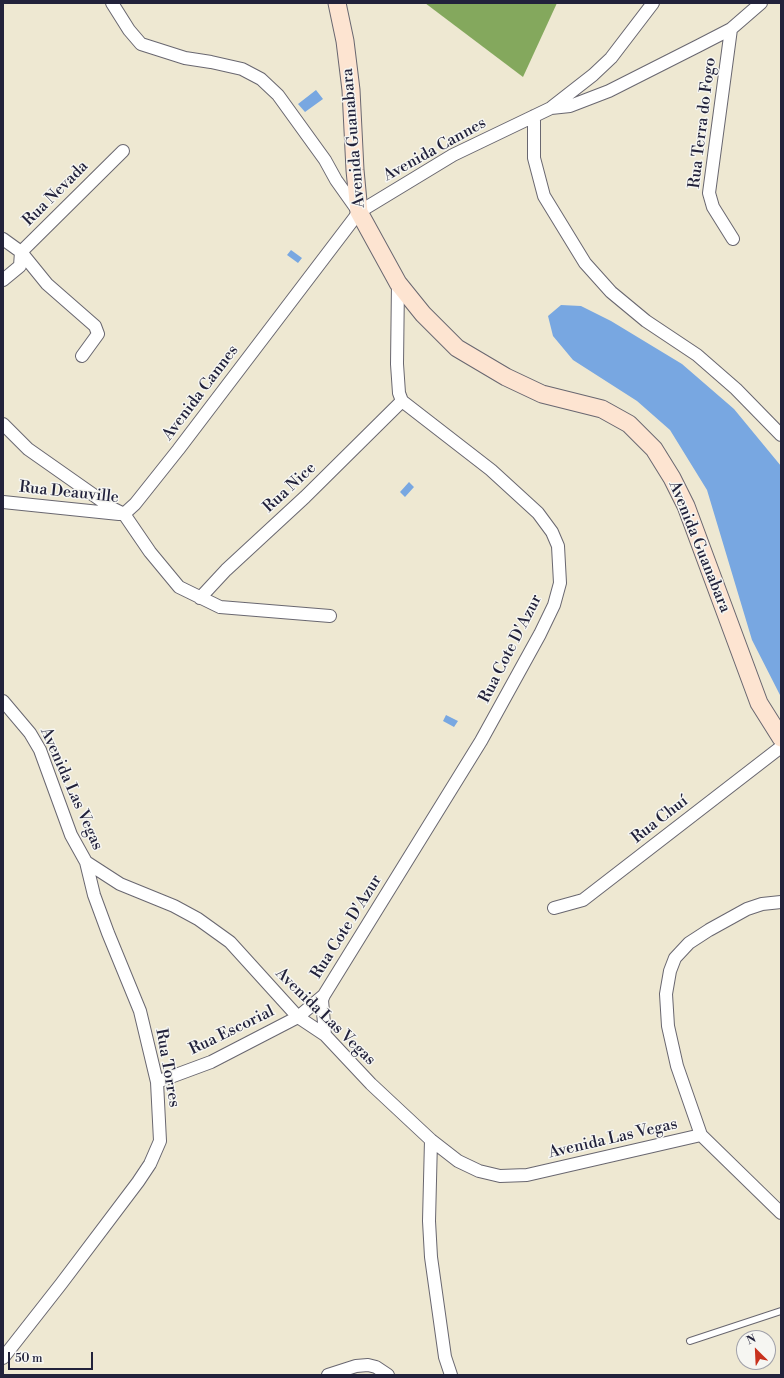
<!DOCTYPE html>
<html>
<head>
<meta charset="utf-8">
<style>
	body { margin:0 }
	#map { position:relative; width:784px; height:1378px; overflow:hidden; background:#eee8d2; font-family:"Libre Bodoni",serif }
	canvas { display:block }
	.frame { position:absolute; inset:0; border:4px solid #22223b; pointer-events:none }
	.north { position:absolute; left:736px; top:1330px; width:40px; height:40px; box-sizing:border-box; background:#f6f6f2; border:1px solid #a1a1a9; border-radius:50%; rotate:336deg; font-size:11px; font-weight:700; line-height:16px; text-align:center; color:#22223b }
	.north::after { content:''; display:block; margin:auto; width:14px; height:18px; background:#c8321e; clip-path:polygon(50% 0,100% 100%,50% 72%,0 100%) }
	.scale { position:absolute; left:8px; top:1352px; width:85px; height:18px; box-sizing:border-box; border:2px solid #22223b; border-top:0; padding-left:5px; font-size:12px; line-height:14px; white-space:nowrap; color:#22223b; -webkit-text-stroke:3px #f6f6f2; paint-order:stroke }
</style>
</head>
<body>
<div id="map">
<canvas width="784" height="1378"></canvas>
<div class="frame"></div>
<div class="north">N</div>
<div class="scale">50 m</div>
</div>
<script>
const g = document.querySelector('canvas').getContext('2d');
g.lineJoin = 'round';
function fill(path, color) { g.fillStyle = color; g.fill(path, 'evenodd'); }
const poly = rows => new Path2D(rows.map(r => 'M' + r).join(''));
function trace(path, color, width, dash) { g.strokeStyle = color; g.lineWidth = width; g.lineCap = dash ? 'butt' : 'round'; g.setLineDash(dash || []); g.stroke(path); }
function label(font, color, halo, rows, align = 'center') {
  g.font = font + ' "Libre Bodoni",serif'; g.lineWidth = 3; g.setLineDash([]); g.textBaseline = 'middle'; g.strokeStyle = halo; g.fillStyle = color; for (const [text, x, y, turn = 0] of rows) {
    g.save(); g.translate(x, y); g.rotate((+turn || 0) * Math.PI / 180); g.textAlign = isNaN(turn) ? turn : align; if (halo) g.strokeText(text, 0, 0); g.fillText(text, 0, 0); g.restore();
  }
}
fill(poly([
	[425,3,557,3,523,77]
]), '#84a85d');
fill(poly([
	[316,90,323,99,305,112,298,104],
	[291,250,302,258,298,263,287,255],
	[561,305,581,306,611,321,682,364,734,409,781,466,781,697,752,640,707,490,670,430,637,401,573,360,553,336,548,316],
	[409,482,414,487,405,497,400,492],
	[446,715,458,721,454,727,443,721]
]), '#78a7e1');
const lane = poly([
	[690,1341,781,1311]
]);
const street = poly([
	[112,3,129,30,141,44,185,58,211,62,242,69,261,79,278,95,325,160,336,180,358,211],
	[731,29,709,193,713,207,733,239],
	[552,107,593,75,611,58,653,3],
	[534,116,534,158,544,196,585,263,611,292,646,321,697,355,736,389,781,435],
	[3,239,21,252,47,284,95,326,98,334,82,356],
	[3,280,20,266,21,252,123,151],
	[3,424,28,449,112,508,124,514,150,552,179,587,220,607,330,616],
	[3,502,119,514],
	[124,514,135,504,178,450,359,212,453,155,551,108,570,106,609,91,698,46,731,29,761,3],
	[200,598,226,570,305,497,402,401],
	[3,701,30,733,40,750,71,835,86,862,120,884,174,906,198,919,230,942,298,1017,325,1035,371,1084,431,1140,458,1161,479,1171,500,1176,527,1175,701,1135],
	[781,902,762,904,747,909,709,930,689,943,675,958,670,971,666,994,668,1026,677,1066,701,1135,781,1213],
	[554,908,583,900,781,747],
	[324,995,322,1000,325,1035],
	[157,1082,211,1062,298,1017,324,995,481,741,540,634,554,605,560,583,558,546,552,532,538,513,491,470,402,401,399,393,397,364,398,283],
	[431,1140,429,1221,431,1257,445,1357,451,1375],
	[3,1358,61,1284,138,1182,150,1164,160,1141,157,1082,140,1011,108,933,94,895,86,862],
	[328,1375,356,1366,368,1365,376,1367,388,1375]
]);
const secondary = poly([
	[337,3,345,41,351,90,355,170,359,212,398,283,423,314,457,348,506,377,542,394,602,409,629,424,654,449,672,478,686,506,759,703,781,738]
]);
trace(lane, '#696770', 8);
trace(street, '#696770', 14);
trace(secondary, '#696770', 19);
trace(lane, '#fff', 6);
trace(street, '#fff', 12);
trace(secondary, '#fde4d1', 17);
label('16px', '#22223b', '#f6f6f2', [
	["Rua Terra do Fogo",703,123,-83],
	["Avenida Guanabara",354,138,-95],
	["Avenida Cannes",435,150,-29],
	["Rua Nevada",56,194,-45],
	["Avenida Cannes",201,393,-53],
	["Rua Nice",290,488,-43],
	["Rua Deauville",69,493,6],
	["Avenida Guanabara",699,547,68],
	["Rua Cote D'Azur",511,649,-63],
	["Avenida Las Vegas",71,789,66],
	["Rua Chuí",660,820,-38],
	["Rua Cote D'Azur",347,927,-58],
	["Avenida Las Vegas",325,1017,44],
	["Rua Escorial",232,1031,-26],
	["Rua Torres",167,1068,80],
	["Avenida Las Vegas",613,1139,-13]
]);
</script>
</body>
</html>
